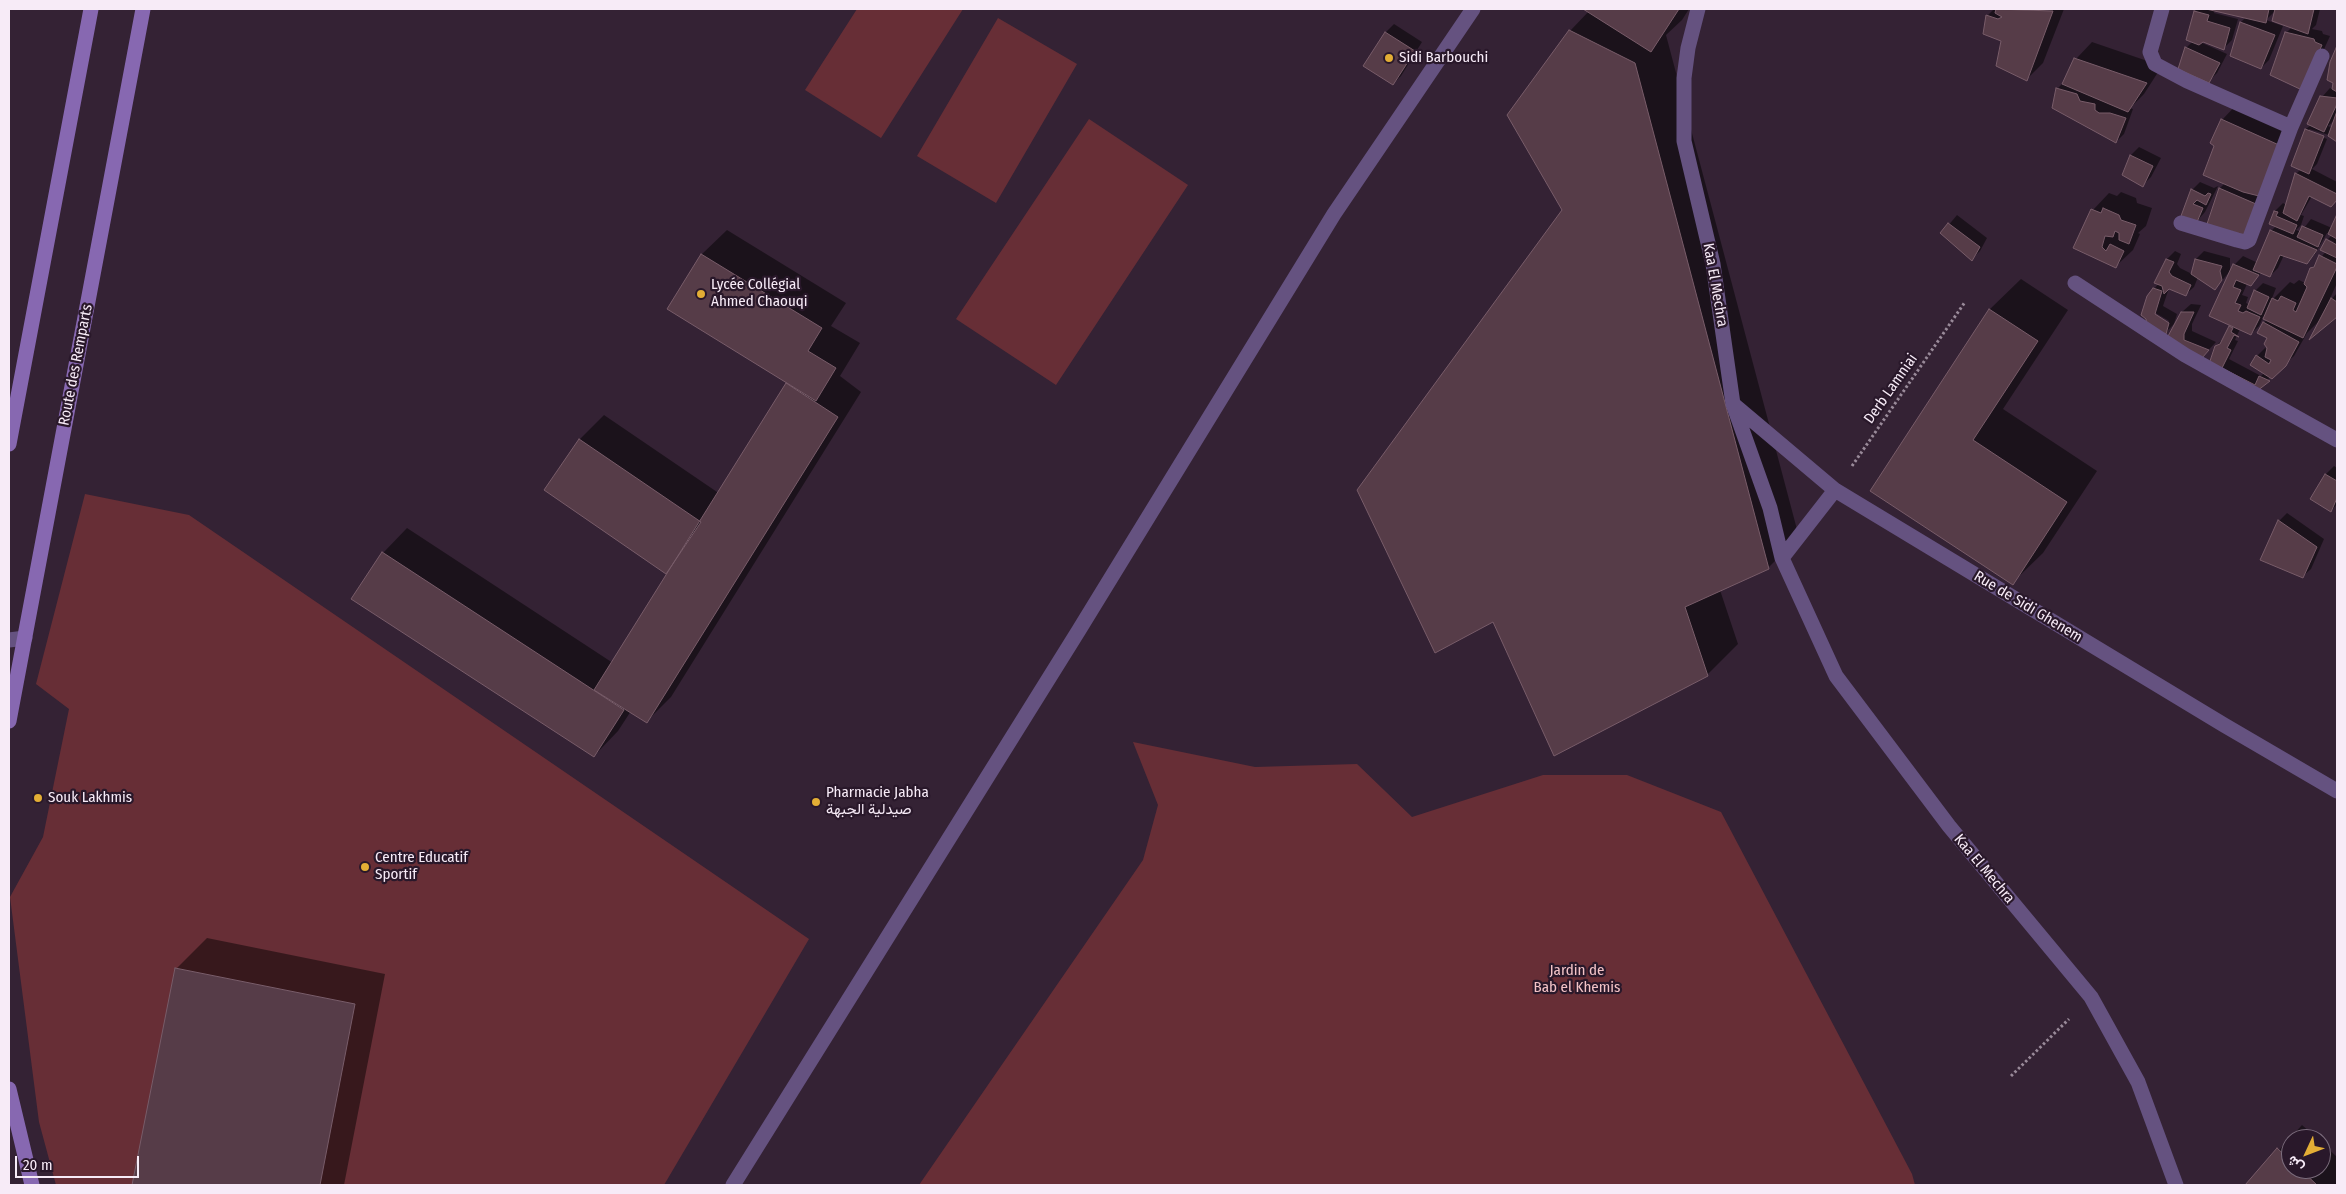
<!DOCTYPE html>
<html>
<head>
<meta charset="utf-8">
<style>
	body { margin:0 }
	#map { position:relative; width:2346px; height:1194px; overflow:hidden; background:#342234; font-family:"Fira Sans Condensed",Vazirmatn,sans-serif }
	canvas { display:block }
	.frame { position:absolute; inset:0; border:10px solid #f7ebf7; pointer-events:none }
	.north { position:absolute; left:2281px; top:1129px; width:50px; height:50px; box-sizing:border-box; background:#29182a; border:1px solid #7b6c7c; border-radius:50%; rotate:227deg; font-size:14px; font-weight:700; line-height:20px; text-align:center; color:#f7ebf7 }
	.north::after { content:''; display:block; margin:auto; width:18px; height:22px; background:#e3ae35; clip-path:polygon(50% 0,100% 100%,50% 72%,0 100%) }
	.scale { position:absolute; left:15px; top:1156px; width:124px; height:22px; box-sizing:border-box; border:2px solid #f7ebf7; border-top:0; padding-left:6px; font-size:15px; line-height:18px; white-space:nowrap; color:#f7ebf7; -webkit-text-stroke:4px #29182a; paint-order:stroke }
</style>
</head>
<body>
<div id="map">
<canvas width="2346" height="1194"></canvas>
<div class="frame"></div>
<div class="north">ش</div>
<div class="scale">20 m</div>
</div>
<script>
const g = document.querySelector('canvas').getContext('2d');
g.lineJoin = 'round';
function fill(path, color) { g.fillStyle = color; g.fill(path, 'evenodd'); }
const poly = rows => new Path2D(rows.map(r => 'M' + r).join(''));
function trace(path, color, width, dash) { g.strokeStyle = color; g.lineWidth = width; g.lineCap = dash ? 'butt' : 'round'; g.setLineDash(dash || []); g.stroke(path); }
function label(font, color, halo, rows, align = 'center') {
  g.font = font + ' "Fira Sans Condensed",Vazirmatn,sans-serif'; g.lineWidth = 4.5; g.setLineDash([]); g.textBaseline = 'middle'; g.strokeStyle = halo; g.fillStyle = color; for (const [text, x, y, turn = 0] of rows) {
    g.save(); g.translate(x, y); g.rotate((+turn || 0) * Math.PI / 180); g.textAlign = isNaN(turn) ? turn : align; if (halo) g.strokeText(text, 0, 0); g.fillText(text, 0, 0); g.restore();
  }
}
fill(poly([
	[857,9,963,9,881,138,805,90],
	[998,18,1077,64,996,203,917,156],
	[1089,119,1188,185,1056,385,956,319],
	[85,494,189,515,809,939,664,1185,56,1185,39,1122,10,897,43,837,69,709,36,684],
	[1133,742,1255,767,1357,764,1412,817,1543,775,1627,775,1721,812,1912,1174,1915,1185,919,1185,1143,860,1158,805]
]), '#672e36');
fill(poly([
	[1585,9,1689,9,1682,20,1666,35,1799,537,1768,568,1720,590,1738,644,1707,675,1493,620,1564,210,1570,31,1589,11],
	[1994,9,2064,9,2043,63,2027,79,1987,16],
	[2198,9,2320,9,2316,25,2312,29,2322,31,2323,34,2330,36,2310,80,2286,33,2292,27,2275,11,2266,20,2283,26,2269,60,2261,68,2231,55,2241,22,2246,17,2215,10,2214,13,2238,19,2232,40,2224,48,2203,41,2200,42,2227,54,2217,73,2209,81,2186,48,2193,41,2195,11],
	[1394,24,1422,42,1401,76,1393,84,1365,65,1386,32],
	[2092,42,2162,66,2144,94,2130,108,2133,109,2124,134,2116,142,2057,89,2064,82,2076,59],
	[2337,49,2337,141,2329,135,2309,129,2309,131,2327,139,2317,164,2312,169,2337,182,2337,199,2331,205,2312,196,2301,215,2304,216,2301,225,2296,230,2301,232,2311,219,2332,228,2337,217,2337,283,2328,303,2337,293,2337,315,2313,335,2321,319,2307,333,2294,356,2256,390,2211,363,2216,346,2223,339,2231,325,2211,316,2234,265,2243,256,2258,263,2271,231,2276,226,2275,211,2283,203,2286,205,2296,174,2301,169,2293,165,2306,129,2311,125,2322,97,2330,88,2333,89,2335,83,2331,62],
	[2336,119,2332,128,2328,126],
	[2327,233,2332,235,2328,239,2334,242,2311,269,2305,283,2299,280,2294,284,2290,282,2271,301,2276,288,2263,283,2255,291,2250,305,2246,303,2248,297,2242,295,2247,284,2250,285,2262,272,2270,276,2278,268,2284,255,2307,263,2315,254],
	[2263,317,2267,319,2264,323,2269,338,2268,350,2265,348,2257,356,2264,373,2261,376,2229,359,2238,341,2235,340,2240,329,2251,334,2259,326],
	[2238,103,2295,128,2254,228,2220,188,2225,183,2216,145,2222,120],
	[2139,147,2161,158,2151,177,2143,185,2123,175,2131,155],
	[2200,182,2214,188,2218,186,2205,212,2197,221,2183,215,2192,190],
	[2121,192,2136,198,2137,203,2152,208,2146,226,2138,233,2140,234,2133,250,2116,266,2074,247,2093,210,2109,193,2117,196],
	[1957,215,1987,238,1980,251,1972,259,1942,233],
	[727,230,846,303,831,326,860,343,840,376,861,392,671,697,647,721,631,711,618,731,594,756,383,553,407,528,613,663,668,573,546,490,580,439,604,415,720,494,788,382,669,309,702,254],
	[2175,251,2181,254,2177,264,2180,268,2192,274,2196,259,2204,251,2230,258,2230,271,2215,289,2198,277,2194,287,2185,295,2169,288,2163,306,2177,314,2174,324,2165,333,2148,325,2154,289,2159,283,2167,259],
	[2154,312,2169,321,2168,323,2154,315],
	[2021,279,2068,310,2003,409,2097,471,2043,553,2012,583,1872,490,1990,309],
	[2191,304,2201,305,2192,324,2192,331,2216,342,2202,357,2169,337,2182,312],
	[2334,466,2337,468,2337,504,2331,511,2312,498,2326,474],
	[2287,513,2324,539,2311,569,2302,577,2262,560,2279,521],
	[207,938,385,974,344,1185,134,1185,176,969],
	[2302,1125,2318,1139,2291,1139,2291,1169,2321,1169,2321,1142,2337,1157,2337,1185,2247,1185]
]), '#0007');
const building = poly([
	[1583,9,1679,9,1651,52,1583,9],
	[1996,9,2053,11,2027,81,1996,66,2001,41,1983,34,1986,15,1998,19,2002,17,1995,13,1996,9],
	[2206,9,2269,9,2266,23,2206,9],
	[2275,9,2314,9,2308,34,2272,21,2275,9],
	[2194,11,2209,15,2207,21,2230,28,2224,50,2203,42,2199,45,2186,40,2194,11],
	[2240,22,2275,35,2261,69,2230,56,2240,22],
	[1569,30,1635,63,1769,569,1685,607,1708,676,1554,756,1493,622,1435,653,1357,490,1562,210,1507,115,1569,30],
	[1385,32,1415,51,1393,85,1363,66,1385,32],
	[2285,32,2314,39,2315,42,2322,45,2302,90,2270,75,2285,32],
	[2185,47,2220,63,2209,83,2178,69,2185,47],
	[2336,48,2337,49,2337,92,2332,89,2333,83,2327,80,2330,62,2336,48],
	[2074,58,2147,83,2128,112,2062,84,2074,58],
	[2056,88,2077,94,2080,101,2095,104,2095,110,2099,113,2110,113,2126,118,2116,143,2052,108,2056,88],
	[2320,96,2337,98,2337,104,2324,132,2307,124,2320,96],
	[2337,111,2337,142,2328,136,2337,111],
	[2221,119,2279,145,2259,196,2243,192,2203,175,2214,146,2210,143,2221,119],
	[2305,129,2324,136,2309,174,2291,166,2305,129],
	[2130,155,2153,166,2143,187,2122,175,2130,155],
	[2295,173,2337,194,2337,200,2331,207,2309,196,2297,221,2283,213,2295,173],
	[2219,188,2256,204,2246,237,2207,224,2219,188],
	[2191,189,2205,196,2208,193,2211,194,2206,205,2197,200,2193,204,2203,208,2197,222,2181,216,2191,189],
	[2103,208,2119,215,2121,220,2136,225,2129,244,2119,240,2119,233,2115,231,2113,237,2105,236,2102,247,2106,251,2110,244,2124,251,2116,268,2073,248,2091,209,2101,213,2103,208],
	[2274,211,2278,212,2276,216,2297,225,2293,234,2269,224,2274,211],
	[2337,214,2337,239,2328,234,2337,214],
	[1948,223,1980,247,1972,261,1940,233,1948,223],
	[2302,226,2323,235,2318,247,2297,237,2302,226],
	[2270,230,2317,250,2307,264,2280,255,2270,277,2253,270,2270,230],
	[2326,239,2337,245,2337,258,2320,250,2326,239],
	[701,254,822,328,808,351,836,368,816,401,667,309,701,254],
	[2319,255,2337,264,2337,267,2303,338,2263,319,2272,298,2278,301,2281,296,2296,303,2293,310,2296,312,2307,287,2304,284,2310,268,2314,267,2319,255],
	[2166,259,2174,262,2169,272,2172,276,2191,285,2186,296,2169,289,2164,294,2162,286,2154,283,2166,259],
	[2195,259,2222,266,2220,271,2222,280,2215,290,2191,274,2195,259],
	[2233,264,2259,275,2251,286,2236,280,2233,287,2241,290,2235,303,2241,305,2238,311,2243,313,2246,311,2260,317,2251,335,2209,316,2233,264],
	[2153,288,2162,291,2155,314,2169,323,2166,334,2147,326,2146,319,2141,315,2147,296,2153,288],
	[2254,290,2269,297,2261,315,2247,308,2254,290],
	[2331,298,2337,302,2337,317,2309,340,2331,298],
	[1989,309,2038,341,1973,440,2067,502,2013,585,1870,491,1989,309],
	[2181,312,2194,312,2184,334,2184,340,2209,350,2202,358,2167,338,2181,312],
	[2263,322,2299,342,2286,366,2272,379,2250,365,2256,355,2269,364,2271,360,2265,357,2267,348,2264,344,2267,338,2257,333,2263,322],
	[2229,326,2233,328,2231,332,2239,337,2234,335,2227,348,2231,350,2222,368,2255,385,2259,376,2270,381,2257,391,2209,364,2215,346,2220,344,2229,326],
	[786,383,838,417,647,723,594,690,786,383],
	[579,439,701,522,666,574,544,490,579,439],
	[2325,474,2337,481,2337,498,2331,512,2310,499,2325,474],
	[2278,520,2317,547,2303,578,2260,560,2278,520],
	[382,552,624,710,594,757,351,599,382,552],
	[175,968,355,1004,320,1185,132,1185,175,968],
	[2277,1148,2291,1161,2291,1169,2300,1169,2317,1185,2245,1185,2277,1148]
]);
fill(building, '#563c48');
trace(building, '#785c69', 1);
trace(poly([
	[1852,466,1965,302],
	[2011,1076,2069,1019]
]), '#998a99', 3, [2.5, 2.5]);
trace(poly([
	[2162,9,2150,52,2155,64,2187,81,2291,127],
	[2181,223,2237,240,2245,242,2249,240,2291,127,2322,56],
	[2075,283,2185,355,2337,440],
	[9,640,25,638]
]), '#655280', 15);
trace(poly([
	[1698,9,1688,48,1684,78,1684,141,1713,264,1733,404,1770,508,1782,558,1836,676,1949,826,2091,997,2138,1082,2176,1185],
	[1733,404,1835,490,2224,725,2337,791],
	[1782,558,1835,490],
	[733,1185,1079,630,1334,214,1473,9]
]), '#655280', 15);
trace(poly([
	[9,444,91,9],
	[9,721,143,9],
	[9,1089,32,1185]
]), '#8768b1', 15);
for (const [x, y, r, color] of [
	[1389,58,5,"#e3ae35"],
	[701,294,5,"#e3ae35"],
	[38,798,5,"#e3ae35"],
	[816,802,5,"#e3ae35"],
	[365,867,5,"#e3ae35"]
]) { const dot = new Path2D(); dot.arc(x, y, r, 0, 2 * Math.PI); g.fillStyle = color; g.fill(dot); trace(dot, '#29182a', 2); }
label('15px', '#f7ebf7', '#29182a', [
	["Sidi Barbouchi",1399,58],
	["Lycée Collégial",711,285],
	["Ahmed Chaouqi",711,302],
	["Pharmacie Jabha",826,793],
	["صيدلية الجبهة",826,810],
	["Souk Lakhmis",48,798],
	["Centre Educatif",375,858],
	["Sportif",375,875]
], 'left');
label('15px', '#f7ebf7', '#29182a', [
	["Kaa El Mechra",1715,285,80],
	["Route des Remparts",76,365,-79],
	["Derb Lamniai",1891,389,-55],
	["Rue de Sidi Ghenem",2028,607,31],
	["Kaa El Mechra",1984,869,50]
]);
label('15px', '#f3c3c7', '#29182a', [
	["Jardin de",1577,971],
	["Bab el Khemis",1577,988]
]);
</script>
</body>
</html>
